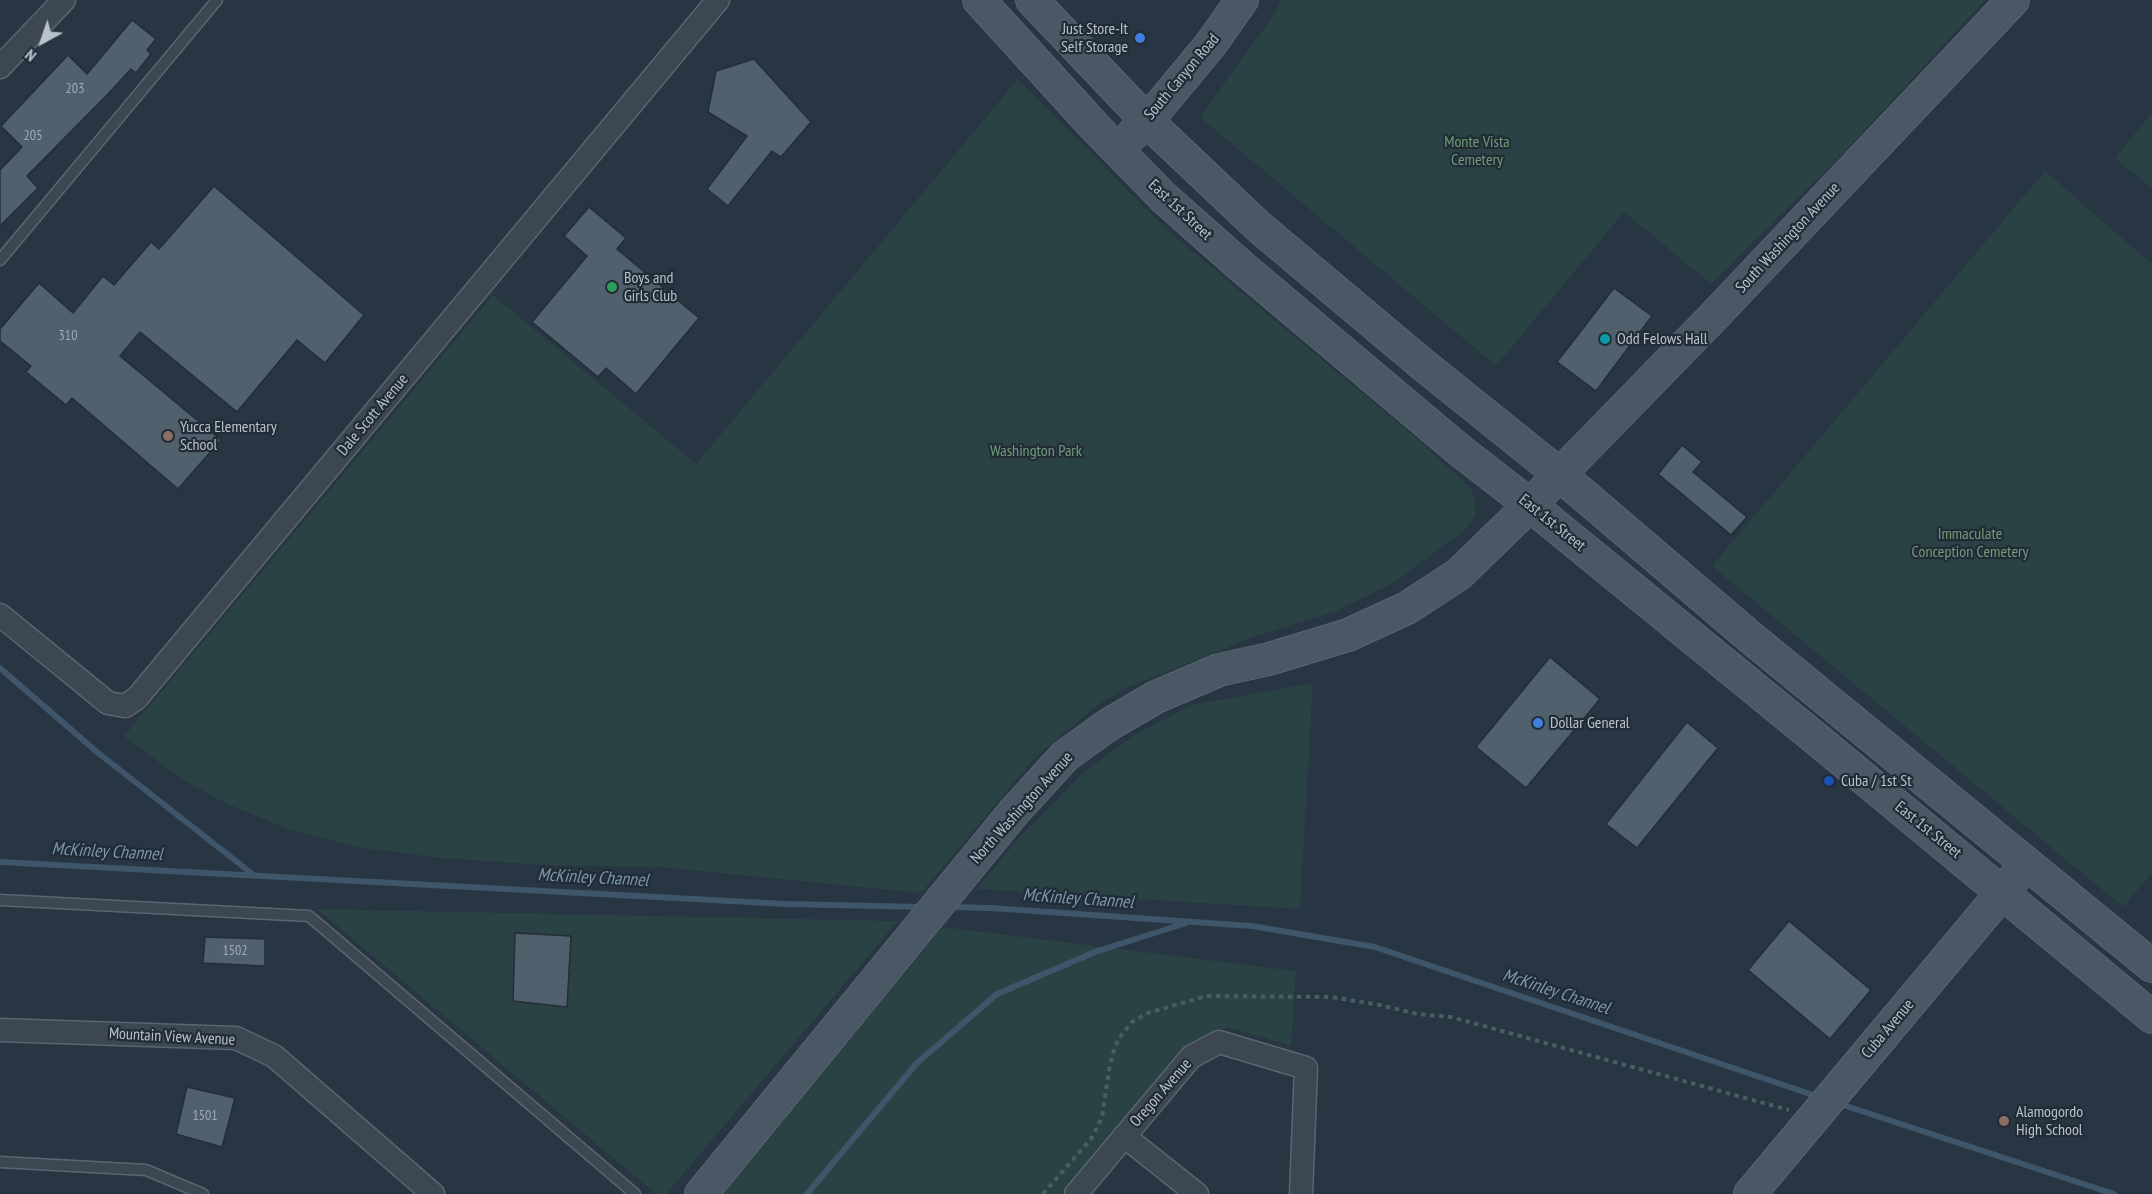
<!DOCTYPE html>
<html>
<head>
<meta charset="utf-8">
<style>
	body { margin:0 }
	#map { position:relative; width:2152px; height:1194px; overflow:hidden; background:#283542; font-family:"PT Sans Narrow",sans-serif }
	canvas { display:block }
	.north { position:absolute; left:12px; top:12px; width:60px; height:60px; -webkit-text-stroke:4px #212c37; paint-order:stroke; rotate:220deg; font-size:16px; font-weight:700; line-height:24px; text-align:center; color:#b9c2cc }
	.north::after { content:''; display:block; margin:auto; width:21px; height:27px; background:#b9c2cc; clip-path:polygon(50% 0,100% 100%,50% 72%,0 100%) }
</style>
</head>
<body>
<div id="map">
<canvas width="2152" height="1194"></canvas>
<div class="north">N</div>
</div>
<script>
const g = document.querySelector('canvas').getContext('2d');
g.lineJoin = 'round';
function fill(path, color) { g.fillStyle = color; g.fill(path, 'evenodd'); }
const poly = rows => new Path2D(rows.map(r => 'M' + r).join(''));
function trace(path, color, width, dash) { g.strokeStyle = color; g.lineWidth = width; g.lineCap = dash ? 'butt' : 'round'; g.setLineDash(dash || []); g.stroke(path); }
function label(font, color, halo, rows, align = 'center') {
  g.font = font + ' "PT Sans Narrow",sans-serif'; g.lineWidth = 4.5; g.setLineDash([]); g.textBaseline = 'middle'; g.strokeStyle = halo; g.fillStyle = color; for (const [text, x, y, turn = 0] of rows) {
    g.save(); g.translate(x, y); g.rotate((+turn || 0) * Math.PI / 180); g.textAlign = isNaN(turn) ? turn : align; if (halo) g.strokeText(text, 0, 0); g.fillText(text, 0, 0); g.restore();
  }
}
fill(poly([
	[1282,0,1985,0,1838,159,1711,284,1624,212,1496,366,1200,117,1270,20],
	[1018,79,1168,231,1416,438,1470,487,1475,499,1476,515,1464,531,1390,585,1336,611,1251,638,1124,689,1092,709,1035,758,921,893,659,867,544,865,440,858,357,847,288,829,227,804,180,778,124,736,493,295,696,464],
	[2152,112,2152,189,2115,158],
	[2045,171,2152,264,2152,873,2123,907,1712,566],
	[1313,683,1300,909,977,889,1018,839,1085,771,1133,736,1191,705],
	[317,909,898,921,666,1194,656,1194],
	[943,927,1296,971,1291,1046,1228,1027,1182,1048,1062,1194,720,1194]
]), '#2a4243');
trace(poly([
	[0,668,97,752,255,876],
	[0,862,787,904,922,907],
	[950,907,991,908,1252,926,1375,947,1819,1097],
	[1837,1103,2114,1194],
	[807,1194,917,1063,997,994,1095,952,1186,923]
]), '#3f556a', 6);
const building = poly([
	[132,20,156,39,147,50,151,54,136,73,131,69,108,94,27,176,38,188,0,226,0,170,22,147,1,126,68,55,87,74,132,20],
	[754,59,811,122,781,157,772,151,728,206,707,189,747,136,708,112,716,71,754,59],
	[214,186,364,315,325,363,297,340,237,412,140,332,120,356,221,440,178,489,72,398,66,405,26,372,31,366,0,341,0,329,39,283,73,313,103,276,114,285,151,242,159,249,214,186],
	[589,207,626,238,617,249,699,318,636,394,606,368,598,377,532,322,587,256,564,236,589,207],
	[1614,288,1652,316,1596,391,1557,362,1614,288],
	[1682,445,1702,462,1693,472,1747,517,1731,535,1658,474,1682,445],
	[1550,657,1600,699,1526,788,1476,747,1550,657],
	[1687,722,1718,748,1637,848,1606,824,1687,722],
	[1789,921,1871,990,1830,1039,1748,970,1789,921],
	[515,933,571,936,567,1007,513,1001,515,933],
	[205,937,265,939,265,966,203,963,205,937],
	[187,1087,235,1098,222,1147,176,1134,187,1087]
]);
fill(building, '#51606d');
trace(building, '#232e39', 1.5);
const lane = poly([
	[0,260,217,0],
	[0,900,309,916,635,1194],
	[0,1162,146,1170,203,1194]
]);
const street = poly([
	[0,67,64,0],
	[0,615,108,703,125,706,137,698,718,0],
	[0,1030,236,1038,274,1056,433,1194],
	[1124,1136,1197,1194],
	[1076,1194,1191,1057,1219,1042,1306,1068,1301,1194]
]);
const secondary = poly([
	[979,0,1094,126,1163,197,1242,267,1458,449,1530,505,1814,737,2152,1017],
	[1032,0,1147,121,1259,227,1421,363,1559,474,1750,637,2152,966],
	[1133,134,1147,121,1211,44,1242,0],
	[701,1194,1013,813,1065,756,1108,725,1156,697,1219,670,1269,659,1348,635,1407,608,1459,574,1530,505,1717,313,2013,0],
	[1750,1194,2017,875]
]);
trace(lane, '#5a656f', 13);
trace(street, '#5a656f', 25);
trace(secondary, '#5a656f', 34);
trace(poly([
	[1043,1194,1091,1139,1102,1117,1109,1070,1115,1046,1122,1034,1132,1022,1148,1013,1206,996,1331,997,1380,1005,1417,1014,1451,1017,1789,1110]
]), '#485f5f', 4, [4.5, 4.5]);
trace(lane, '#3c4752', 10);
trace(street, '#3c4752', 22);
trace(secondary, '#4a5765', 32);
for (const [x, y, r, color] of [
	[1140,38,6,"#3f7fe0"],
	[612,287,6,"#2e9e5b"],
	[1605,339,6,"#0f9aa8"],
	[168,436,6,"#8d6e63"],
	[1538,723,6,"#3f7fe0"],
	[1829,781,6,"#1a4fb4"],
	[2004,1121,6,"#8d6e63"]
]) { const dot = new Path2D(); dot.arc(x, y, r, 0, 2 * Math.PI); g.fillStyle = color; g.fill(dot); trace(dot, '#212c37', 2); }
label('14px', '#9faab4', null, [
	["203",75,89],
	["205",33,136],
	["310",68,336],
	["1502",235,951],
	["1501",205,1116]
]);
label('16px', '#b9c2cc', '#212c37', [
	["Just Store-It",1128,29,"right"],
	["Self Storage",1128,47,"right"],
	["Boys and",624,278],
	["Girls Club",624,296],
	["Odd Felows Hall",1617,339],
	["Yucca Elementary",180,427],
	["School",180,445],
	["Dollar General",1550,723],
	["Cuba / 1st St",1841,781],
	["Alamogordo",2016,1112],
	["High School",2016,1130]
], 'left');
label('16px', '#b9c2cc', '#212c37', [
	["South Canyon Road",1182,77,-50],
	["East 1st Street",1180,210,43],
	["South Washington Avenue",1788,238,-47],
	["Dale Scott Avenue",373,415,-50],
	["East 1st Street",1552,523,39],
	["North Washington Avenue",1022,808,-48],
	["East 1st Street",1928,830,39],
	["Cuba Avenue",1888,1029,-50],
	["Mountain View Avenue",172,1037,3],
	["Oregon Avenue",1161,1093,-49]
]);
label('16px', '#719c77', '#212c37', [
	["Monte Vista",1477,142],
	["Cemetery",1477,160],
	["Washington Park",1036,451],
	["Immaculate",1970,534],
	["Conception Cemetery",1970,552]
]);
label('italic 18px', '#7b96ad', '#212c37', [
	["McKinley Channel",107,852,3],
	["McKinley Channel",593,878,3],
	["McKinley Channel",1078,899,4],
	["McKinley Channel",1556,992,18]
]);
</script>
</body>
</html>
